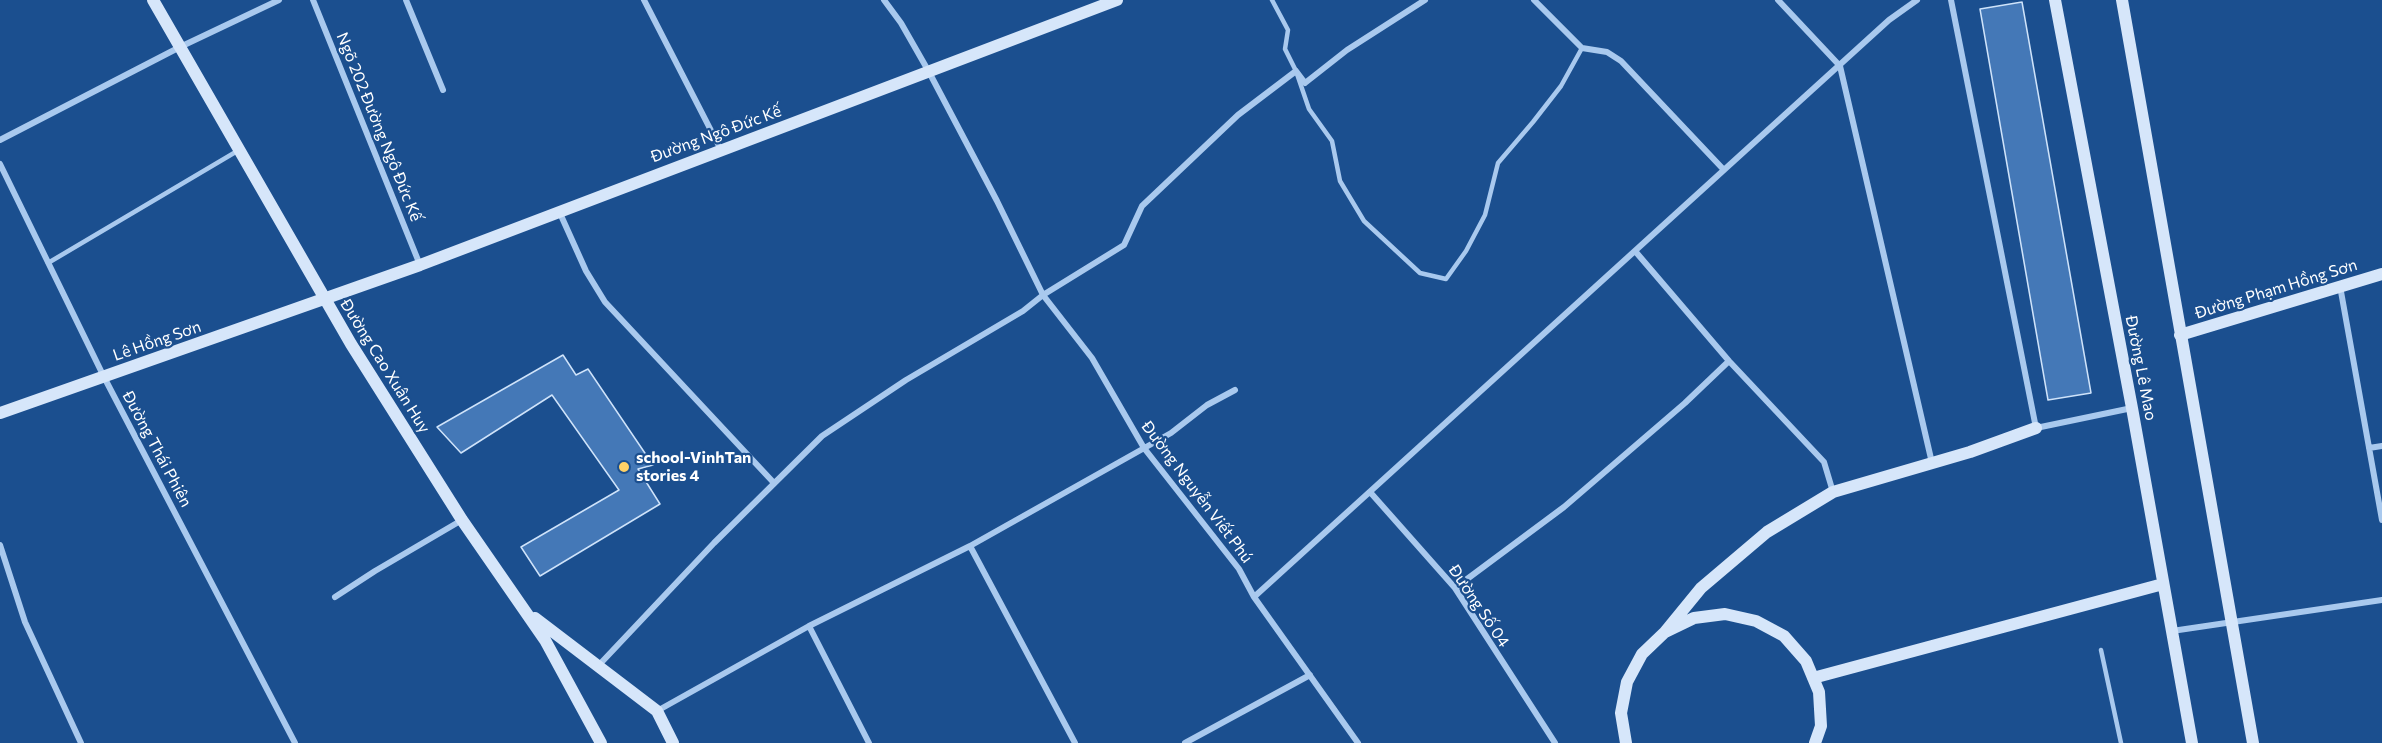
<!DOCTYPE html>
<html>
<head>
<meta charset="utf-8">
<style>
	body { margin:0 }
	canvas { display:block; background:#1b4f8f }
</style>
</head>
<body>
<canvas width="2382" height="743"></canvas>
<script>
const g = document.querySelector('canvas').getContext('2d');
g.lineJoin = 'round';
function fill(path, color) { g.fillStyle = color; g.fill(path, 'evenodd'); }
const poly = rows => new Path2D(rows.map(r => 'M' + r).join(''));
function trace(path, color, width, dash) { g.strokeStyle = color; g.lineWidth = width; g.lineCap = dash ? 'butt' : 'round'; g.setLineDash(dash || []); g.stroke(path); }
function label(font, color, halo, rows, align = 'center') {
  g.font = font + ' Commissioner,sans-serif'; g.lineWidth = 4.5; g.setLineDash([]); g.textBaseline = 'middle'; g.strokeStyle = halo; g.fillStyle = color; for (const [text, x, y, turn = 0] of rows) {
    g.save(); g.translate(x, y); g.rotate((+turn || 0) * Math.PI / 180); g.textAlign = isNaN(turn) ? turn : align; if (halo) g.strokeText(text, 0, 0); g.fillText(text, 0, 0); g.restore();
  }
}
const building = poly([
	[2022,2,2091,393,2048,400,1980,9,2022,2],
	[563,355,576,375,588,369,653,465,638,469,660,504,540,576,521,547,619,490,552,395,461,453,437,427,563,355]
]);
fill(building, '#4478b7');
trace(building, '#cfe3fa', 1.5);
trace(poly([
	[1272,0,1288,30,1285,49,1296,71,1309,109,1332,141,1340,181,1364,221,1420,273,1446,279,1466,251,1485,215,1498,163,1533,122,1561,86,1582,48],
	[48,263,239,150],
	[2101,650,2121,743]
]), '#a9c9ee', 4.5);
trace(poly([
	[313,0,420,265],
	[406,0,443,90],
	[644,0,721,150],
	[884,0,901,23,929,72,997,201,1043,295,1092,358,1144,448,1239,569,1254,597,1358,743],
	[1534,0,1582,48,1607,52,1621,61,1724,170],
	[1778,0,1840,66,1932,463],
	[1951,0,2036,428,2132,408],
	[0,140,180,47,279,0],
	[0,164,104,377,295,743],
	[559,211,586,271,605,302,774,483],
	[1635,251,1729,361,1824,462,1833,492],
	[2340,286,2382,520],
	[2369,448,2382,446],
	[1370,492,1455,588,1555,743],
	[0,545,25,622,81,743],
	[970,546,1075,743],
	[1455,588,1564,507,1685,403,1729,361],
	[335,597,375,571,462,520],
	[1254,597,1889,20,1917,0],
	[809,626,869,743],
	[2172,631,2382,600],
	[599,665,714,543,822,436,906,380,1023,311,1043,295,1124,245,1142,206,1238,115,1296,71,1305,83,1347,50,1425,0],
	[657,711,809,626,970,546,1171,433,1207,405,1235,390],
	[1185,743,1310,675]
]), '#a9c9ee', 6);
trace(poly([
	[153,0,351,344,462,520,545,640,601,743],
	[2055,0,2132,408,2192,743],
	[2122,0,2253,743],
	[2180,335,2382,274],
	[0,413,420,265,1117,0],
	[535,618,657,711,673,743],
	[1665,632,1701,588,1767,532,1833,492,1970,452,2036,428],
	[1813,678,2163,584],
	[1626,743,1621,713,1627,682,1642,654,1665,632,1694,618,1725,614,1756,621,1784,636,1806,661,1819,692,1821,726,1815,743]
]), '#d6e6fa', 12);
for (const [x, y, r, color] of [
	[624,467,6,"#ffd166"]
]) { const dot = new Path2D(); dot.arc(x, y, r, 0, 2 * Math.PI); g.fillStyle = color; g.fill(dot); trace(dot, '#1b4f8f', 2); }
label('16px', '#fff', '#1b4f8f', [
	["Ngõ 202 Đường Ngô Đức Kế",379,127,68],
	["Đường Ngô Đức Kế",716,134,-20],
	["Đường Phạm Hồng Sơn",2276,289,-17],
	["Lê Hồng Sơn",157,341,-19],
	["Đường Cao Xuân Huy",385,366,58],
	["Đường Lê Mao",2141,368,79],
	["Đường Thái Phiên",157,449,62],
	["Đường Nguyễn Viết Phú",1197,492,53],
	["Đường Số 04",1479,606,56]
]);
label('bold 16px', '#fff', '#1b4f8f', [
	["school-VinhTan",636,458],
	["stories 4",636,476]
], 'left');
</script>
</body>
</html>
